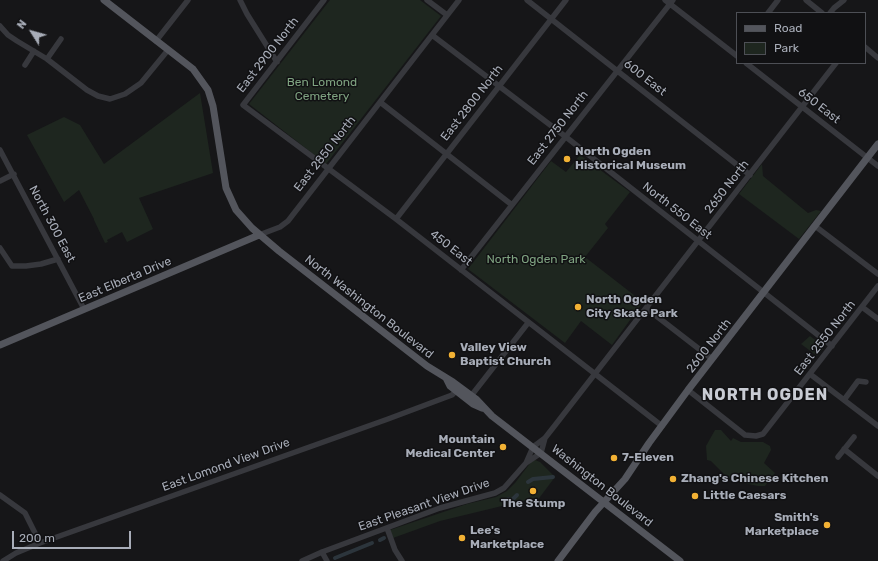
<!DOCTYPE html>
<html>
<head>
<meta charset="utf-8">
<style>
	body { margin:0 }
	#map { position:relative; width:878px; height:561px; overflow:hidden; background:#161618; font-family:Rubik,sans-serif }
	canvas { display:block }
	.legend { position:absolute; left:736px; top:12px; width:130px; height:52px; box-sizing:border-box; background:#111113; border:1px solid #4d4f55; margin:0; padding:5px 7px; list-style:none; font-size:12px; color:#a8adb8 }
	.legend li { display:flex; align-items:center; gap:8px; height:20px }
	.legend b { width:20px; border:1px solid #4d4f55 }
	.north { position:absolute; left:12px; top:12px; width:40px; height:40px; -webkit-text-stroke:3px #111113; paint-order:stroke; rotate:307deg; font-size:11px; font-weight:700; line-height:16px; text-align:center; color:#a8adb8 }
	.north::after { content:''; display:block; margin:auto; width:14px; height:18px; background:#a8adb8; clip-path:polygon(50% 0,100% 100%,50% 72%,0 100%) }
	.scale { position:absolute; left:12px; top:531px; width:119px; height:18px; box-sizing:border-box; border:2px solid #a8adb8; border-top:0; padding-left:5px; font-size:12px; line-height:14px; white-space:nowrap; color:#a8adb8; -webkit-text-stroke:3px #111113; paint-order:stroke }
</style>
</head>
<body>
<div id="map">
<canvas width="878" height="561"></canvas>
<ul class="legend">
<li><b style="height:5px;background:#53555c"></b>Road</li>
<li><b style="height:11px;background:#1e261f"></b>Park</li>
</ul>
<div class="north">N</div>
<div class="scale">200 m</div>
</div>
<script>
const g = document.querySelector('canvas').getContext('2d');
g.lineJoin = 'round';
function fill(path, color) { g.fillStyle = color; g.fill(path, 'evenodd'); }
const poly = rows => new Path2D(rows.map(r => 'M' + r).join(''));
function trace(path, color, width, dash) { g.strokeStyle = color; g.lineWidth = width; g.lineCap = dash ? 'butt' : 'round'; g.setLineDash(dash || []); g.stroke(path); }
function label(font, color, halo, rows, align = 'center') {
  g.font = font + ' Rubik,sans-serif'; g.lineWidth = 3; g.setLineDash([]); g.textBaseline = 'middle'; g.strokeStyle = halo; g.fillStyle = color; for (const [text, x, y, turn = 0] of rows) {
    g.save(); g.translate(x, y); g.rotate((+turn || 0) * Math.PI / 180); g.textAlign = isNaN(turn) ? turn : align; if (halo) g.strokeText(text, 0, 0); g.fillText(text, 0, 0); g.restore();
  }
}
fill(poly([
	[330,0,420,0,441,16,326,164,249,104],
	[200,93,213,173,139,198,153,229,127,242,122,232,107,240,108,242,105,243,94,220,94,219,79,190,64,202,27,135,64,117,80,125,104,164],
	[580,155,630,192,605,224,608,228,585,257,643,302,612,345,581,321,565,343,468,269,551,161,566,172],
	[762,164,763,176,808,213,816,210,821,211,799,239,739,194],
	[810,336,822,345,823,349,817,356,801,344],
	[715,430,721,430,731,441,733,438,741,442,763,442,770,446,771,450,764,463,775,473,765,486,758,486,734,481,725,475,711,461,707,460,706,446],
	[535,460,540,462,555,477,537,501,535,498,440,521,393,538,390,530,467,504,496,497,507,491,515,483,531,462]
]), '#1e261f');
trace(poly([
	[528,482,533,479,553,477],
	[508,499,512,500,517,495],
	[380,540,384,538],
	[335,558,372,543]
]), '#2c353c', 4);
trace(poly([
	[240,0,247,14,277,62],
	[324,0,243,105,396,219,662,426],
	[427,0,447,15],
	[527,0,750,175],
	[665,0,737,56],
	[806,0,822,13],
	[768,13,778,0],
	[830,13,834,8,844,0],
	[0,26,8,35,17,41,47,59,87,90,98,96,110,99,125,94,141,83,168,50],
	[432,35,566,137,832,346],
	[156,41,188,0],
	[865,47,878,58],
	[47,59,61,39],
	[746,63,878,166],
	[25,65,34,51],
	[380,102,512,205],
	[0,150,84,309],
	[0,181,14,174],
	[396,219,566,0],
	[815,226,878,274],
	[259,235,280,227,288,221,459,0],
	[0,248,12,266,26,266,41,264,58,259],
	[461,270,673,0],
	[862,307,878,319],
	[646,308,712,359],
	[810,374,878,426],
	[688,390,745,435,756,436,763,434,878,286],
	[471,396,528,323],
	[844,400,858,381,866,382],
	[844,449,878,476],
	[838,457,854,437],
	[526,463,533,447,545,438,556,424,836,63],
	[0,495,25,513,40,543],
	[387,528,395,550,402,561],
	[322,552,327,561],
	[3,561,16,553,40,543,388,419,452,395,456,391],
	[302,561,322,552,440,508,495,493,504,488,526,463,541,453,545,438]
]), '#37383d', 5.5);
trace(poly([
	[104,0,193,69,208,90,213,106,226,188,236,210,252,228,279,251,427,366,453,382,476,399,492,416,680,561],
	[0,345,259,235],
	[446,378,450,386,473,404,482,408],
	[558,561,595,512,625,479,649,443,688,390,878,144]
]), '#53555c', 7);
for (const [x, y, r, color] of [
	[567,159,4,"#f2b134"],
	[578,307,4,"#f2b134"],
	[452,355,4,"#f2b134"],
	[503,447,4,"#f2b134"],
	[614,458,4,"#f2b134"],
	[673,479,4,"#f2b134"],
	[533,491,4,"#f2b134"],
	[695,496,4,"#f2b134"],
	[827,525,4,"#f2b134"],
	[462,538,4,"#f2b134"]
]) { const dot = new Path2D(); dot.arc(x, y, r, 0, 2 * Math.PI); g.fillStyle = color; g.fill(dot); trace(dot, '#111113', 1.5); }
label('12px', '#a8adb8', '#111113', [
	["East 2900 North",268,55,-52],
	["600 East",645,78,38],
	["East 2800 North",472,103,-52],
	["650 East",819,106,38],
	["East 2750 North",558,128,-52],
	["East 2850 North",325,154,-52],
	["2650 North",727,187,-52],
	["North 550 East",677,211,38],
	["North 300 East",52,224,62],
	["450 East",451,248,38],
	["East Elberta Drive",125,280,-23],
	["North Washington Boulevard",369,307,38],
	["East 2550 North",825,338,-52],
	["2600 North",709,346,-52],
	["East Lomond View Drive",226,465,-20],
	["Washington Boulevard",602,486,38],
	["East Pleasant View Drive",424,505,-19]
]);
label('12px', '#7fa381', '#111113', [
	["Ben Lomond",322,83],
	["Cemetery",322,97],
	["North Ogden Park",536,260]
]);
label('bold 12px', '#a8adb8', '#111113', [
	["North Ogden",575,152],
	["Historical Museum",575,166],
	["North Ogden",586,300],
	["City Skate Park",586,314],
	["Valley View",460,348],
	["Baptist Church",460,362],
	["Mountain",495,440,"right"],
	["Medical Center",495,454,"right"],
	["7-Eleven",622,458],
	["Zhang's Chinese Kitchen",681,479],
	["Little Caesars",703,496],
	["The Stump",533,504,"center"],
	["Smith's",819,518,"right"],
	["Marketplace",819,532,"right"],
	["Lee's",470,531],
	["Marketplace",470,545]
], 'left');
g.letterSpacing = '1px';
label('bold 16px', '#c9ccd4', '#111113', [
	["NORTH OGDEN",765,395]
]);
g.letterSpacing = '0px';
</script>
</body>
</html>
